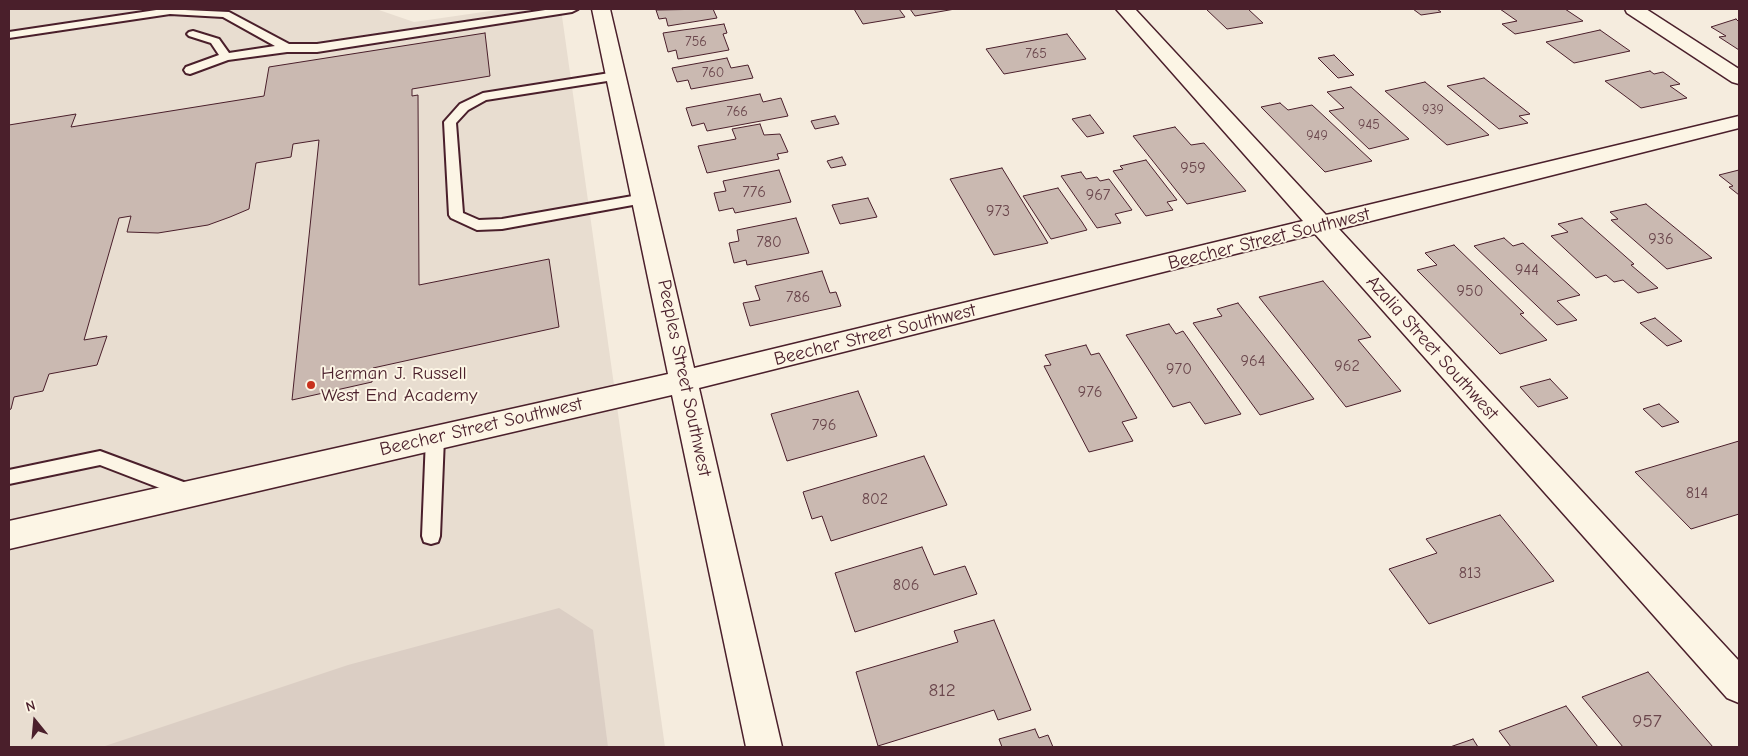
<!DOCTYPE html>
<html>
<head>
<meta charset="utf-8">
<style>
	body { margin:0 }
	#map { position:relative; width:1748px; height:756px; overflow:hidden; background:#f5ecde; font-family:"Comic Neue",sans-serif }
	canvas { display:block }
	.frame { position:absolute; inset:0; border:10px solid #4a1f2b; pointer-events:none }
	.north { position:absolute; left:10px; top:696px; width:50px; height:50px; -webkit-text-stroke:4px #fcf5e5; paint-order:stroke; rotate:343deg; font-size:14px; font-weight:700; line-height:20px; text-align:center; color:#4a1f2b }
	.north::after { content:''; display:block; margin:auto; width:18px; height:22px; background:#4a1f2b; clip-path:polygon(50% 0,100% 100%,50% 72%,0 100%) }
</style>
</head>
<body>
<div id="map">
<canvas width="1748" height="756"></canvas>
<div class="frame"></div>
<div class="north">N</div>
</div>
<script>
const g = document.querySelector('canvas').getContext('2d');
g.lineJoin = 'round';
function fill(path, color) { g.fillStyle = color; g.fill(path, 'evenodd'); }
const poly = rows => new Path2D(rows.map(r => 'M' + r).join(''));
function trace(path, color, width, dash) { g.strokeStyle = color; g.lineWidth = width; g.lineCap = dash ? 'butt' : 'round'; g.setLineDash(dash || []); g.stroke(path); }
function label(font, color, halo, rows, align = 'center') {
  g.font = font + ' "Comic Neue",sans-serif'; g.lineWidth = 4; g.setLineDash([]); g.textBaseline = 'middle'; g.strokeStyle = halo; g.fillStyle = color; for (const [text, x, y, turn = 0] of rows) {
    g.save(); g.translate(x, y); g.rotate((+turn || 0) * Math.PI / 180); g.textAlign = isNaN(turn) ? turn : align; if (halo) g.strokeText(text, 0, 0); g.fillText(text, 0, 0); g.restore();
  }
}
fill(poly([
	[9,9,376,9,414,22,504,9,561,9,665,747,9,747]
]), '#e8ddd0');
fill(poly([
	[559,608,593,630,608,747,102,747,348,665]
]), '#dbcec4');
const building = poly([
	[713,9,717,18,668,26,666,18,659,19,656,10,713,9],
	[854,9,899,9,905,17,863,24,854,9],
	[910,9,955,9,915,16,910,9],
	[1206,9,1248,9,1263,23,1227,29,1206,9],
	[1413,9,1437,9,1441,12,1421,15,1413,9],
	[1500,9,1565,9,1583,21,1515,34,1502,24,1517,21,1500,9],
	[1736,19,1739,22,1739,50,1719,37,1726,36,1711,27,1736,19],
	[724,24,727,33,723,34,729,50,678,59,676,50,668,52,663,33,724,24],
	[1600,30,1630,51,1574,63,1546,42,1600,30],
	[485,33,490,76,412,89,412,96,418,95,419,285,549,259,559,327,373,368,372,382,292,400,319,140,293,144,291,157,256,163,249,209,230,217,208,225,158,233,127,232,131,216,119,218,84,340,107,336,97,365,49,374,43,391,14,397,11,409,9,410,9,125,76,114,71,127,264,96,269,67,485,33],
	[1067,34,1086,59,1004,74,986,49,1067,34],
	[1334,55,1354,75,1338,78,1318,58,1334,55],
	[727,58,731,68,748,65,753,78,691,89,688,80,677,82,672,68,727,58],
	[1650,71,1654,74,1663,72,1680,84,1670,86,1687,98,1641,108,1605,81,1650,71],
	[1484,78,1530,114,1519,116,1528,123,1499,129,1447,86,1484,78],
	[1425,82,1482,129,1489,135,1447,145,1385,91,1425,82],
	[1351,87,1409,139,1369,149,1329,111,1344,108,1327,92,1351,87],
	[760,94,763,102,781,98,788,116,707,131,704,123,692,126,686,108,760,94],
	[1280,103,1288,110,1312,105,1372,161,1325,172,1261,107,1280,103],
	[1090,115,1104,133,1087,137,1072,119,1090,115],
	[835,116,839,124,815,129,811,121,835,116],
	[760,124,764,135,780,134,788,152,777,154,779,159,707,173,698,146,736,139,732,129,760,124],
	[1175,127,1191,145,1204,143,1246,191,1187,204,1133,136,1175,127],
	[842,157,846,165,831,168,827,161,842,157],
	[1146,160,1177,200,1167,202,1173,210,1146,216,1113,171,1123,169,1120,166,1146,160],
	[1002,168,1048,243,994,255,950,179,1002,168],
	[779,170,791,202,735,213,733,208,719,211,714,193,726,191,723,181,779,170],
	[1739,170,1739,195,1729,187,1733,186,1719,175,1739,170],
	[1081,172,1086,179,1097,177,1100,181,1109,179,1132,210,1115,214,1121,223,1097,228,1061,176,1081,172],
	[1058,188,1082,222,1087,230,1051,239,1023,196,1058,188],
	[868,198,877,217,840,224,832,205,868,198],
	[1646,204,1712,258,1667,269,1611,220,1618,219,1610,212,1646,204],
	[796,218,809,253,747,265,746,260,734,263,729,243,739,241,737,230,796,218],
	[1582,218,1634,264,1631,265,1658,288,1638,293,1623,280,1614,282,1606,275,1596,278,1551,236,1568,232,1558,224,1582,218],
	[1504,238,1513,246,1523,243,1580,295,1557,301,1577,320,1557,325,1474,246,1504,238],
	[1454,245,1524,313,1520,314,1547,340,1500,354,1417,270,1437,265,1425,253,1454,245],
	[822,271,830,293,836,292,841,306,750,326,743,303,760,300,755,286,822,271],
	[1323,281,1371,337,1358,340,1401,391,1346,407,1259,297,1323,281],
	[1238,303,1314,399,1260,415,1193,323,1222,316,1217,309,1238,303],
	[1655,318,1682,341,1667,346,1640,323,1655,318],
	[1169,324,1176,334,1183,331,1241,414,1205,424,1190,402,1173,407,1126,335,1169,324],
	[1086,345,1091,355,1099,353,1137,418,1122,422,1133,441,1089,452,1044,366,1051,365,1045,355,1086,345],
	[1550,379,1568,398,1538,407,1520,387,1550,379],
	[858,391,877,436,787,461,771,414,858,391],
	[1659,404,1679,422,1662,427,1643,409,1659,404],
	[1739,441,1739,514,1691,529,1635,472,1739,441],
	[924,456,947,505,831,541,822,516,812,519,803,492,924,456],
	[1500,515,1554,581,1429,624,1389,569,1437,553,1426,539,1500,515],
	[922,547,934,575,965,566,977,594,855,632,835,573,922,547],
	[994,620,1031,710,998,720,994,710,878,746,856,672,958,642,954,631,994,620],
	[1648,672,1713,747,1623,747,1582,697,1648,672],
	[1566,706,1598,747,1511,747,1499,731,1566,706],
	[1035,729,1039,738,1048,735,1053,747,1002,747,999,739,1035,729],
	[1473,739,1478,747,1450,747,1473,739]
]);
fill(building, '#cab9b1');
trace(building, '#4a1f2b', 1);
const lane = poly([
	[163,9,229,12,289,44,317,44,552,9,578,9,572,12,317,52,287,52,228,60,190,74,186,73,184,70,186,67,219,55,211,43,189,36,187,34,189,32,193,31,219,39,229,53,275,46,223,17,170,14,9,38,9,32,163,9],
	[616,72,620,73,622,76,620,79,486,100,468,110,456,123,463,213,479,220,502,219,644,194,649,196,651,199,649,202,502,229,477,230,451,218,449,215,444,122,460,104,483,93,616,72],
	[435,431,441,433,444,438,440,536,438,542,431,544,424,542,422,536,426,438,429,433,435,431],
	[100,451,197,487,200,492,197,497,191,500,100,465,9,484,9,470,100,451]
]);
const street = poly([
	[592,9,610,9,694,368,1303,221,1116,9,1135,9,1326,215,1739,116,1739,128,1339,229,1739,661,1739,703,1727,698,1315,234,699,388,782,747,746,747,672,395,9,549,9,521,668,374,592,9]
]);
const secondary = poly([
	[1625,9,1646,9,1739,69,1739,84,1732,82,1627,13,1625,9]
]);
trace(lane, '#4a1f2b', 4);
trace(street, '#4a1f2b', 3);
trace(secondary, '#4a1f2b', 3);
fill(lane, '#fcf5e5');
fill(street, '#fcf5e5');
fill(secondary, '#fcf5e5');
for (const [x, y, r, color] of [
	[311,385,5,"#c8321e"]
]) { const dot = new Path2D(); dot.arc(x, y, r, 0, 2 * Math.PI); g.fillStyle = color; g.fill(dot); trace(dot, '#fcf5e5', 2); }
label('14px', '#6a464c', null, [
	["756",696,42],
	["765",1036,54],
	["760",713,73],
	["939",1433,110],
	["766",737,112],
	["945",1369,125],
	["949",1317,136]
]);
label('16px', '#6a464c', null, [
	["959",1193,168],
	["776",754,192],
	["967",1098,195],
	["973",998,211],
	["936",1661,239],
	["780",769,242],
	["944",1527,270],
	["950",1470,291],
	["786",798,297],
	["964",1253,361],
	["962",1347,366],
	["970",1179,369],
	["976",1090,392],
	["796",824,425],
	["814",1697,493],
	["802",875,499],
	["813",1470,573],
	["806",906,585]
]);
label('19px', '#4a1f2b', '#fcf5e5', [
	["Beecher Street Southwest",1269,239,-14],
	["Beecher Street Southwest",875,335,-14],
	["Azalia Street Southwest",1432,348,48],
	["Peeples Street Southwest",684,378,78],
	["Beecher Street Southwest",481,427,-13]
]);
label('19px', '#4a1f2b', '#fcf5e5', [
	["Herman J. Russell",321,374],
	["West End Academy",321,396]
], 'left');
label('19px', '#6a464c', null, [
	["812",942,691],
	["957",1647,722]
]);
</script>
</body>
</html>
